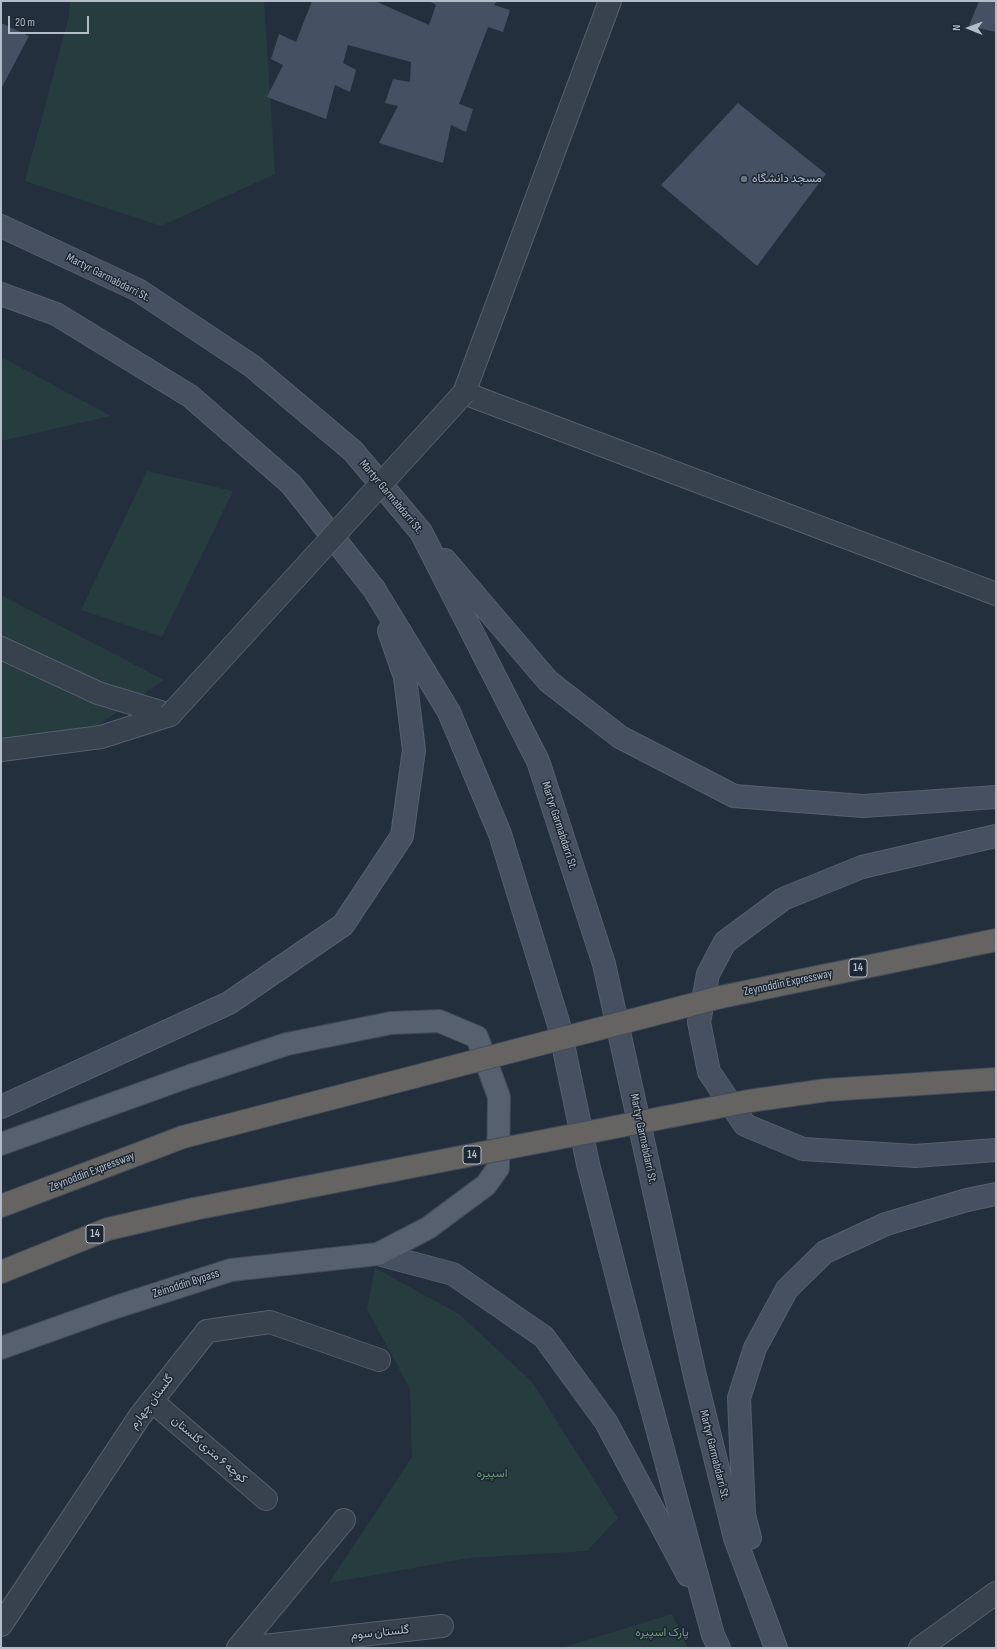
<!DOCTYPE html>
<html>
<head>
<meta charset="utf-8">
<style>
	body { margin:0 }
	#map { position:relative; width:997px; height:1649px; overflow:hidden; background:#242f3e; font-family:"Sofia Sans Condensed",sans-serif }
	canvas { display:block }
	.frame { position:absolute; inset:0; border:2px solid #b4bcc9; pointer-events:none }
	.north { position:absolute; left:949px; top:8px; width:40px; height:40px; -webkit-text-stroke:3px #1d2633; paint-order:stroke; rotate:271deg; font-size:11px; font-weight:700; line-height:16px; text-align:center; color:#b4bcc9 }
	.north::after { content:''; display:block; margin:auto; width:14px; height:18px; background:#b4bcc9; clip-path:polygon(50% 0,100% 100%,50% 72%,0 100%) }
	.scale { position:absolute; left:8px; top:16px; width:81px; height:18px; box-sizing:border-box; border:2px solid #b4bcc9; border-top:0; padding-left:5px; font-size:12px; line-height:14px; white-space:nowrap; color:#b4bcc9; -webkit-text-stroke:3px #1d2633; paint-order:stroke }
</style>
</head>
<body>
<div id="map">
<canvas width="997" height="1649"></canvas>
<div class="frame"></div>
<div class="north">N</div>
<div class="scale">20 m</div>
</div>
<script>
const g = document.querySelector('canvas').getContext('2d');
g.lineJoin = 'round';
function fill(path, color) { g.fillStyle = color; g.fill(path, 'evenodd'); }
const poly = rows => new Path2D(rows.map(r => 'M' + r).join(''));
function trace(path, color, width, dash) { g.strokeStyle = color; g.lineWidth = width; g.lineCap = dash ? 'butt' : 'round'; g.setLineDash(dash || []); g.stroke(path); }
function label(font, color, halo, rows, align = 'center') {
  g.font = font + ' "Sofia Sans Condensed",Vazirmatn,sans-serif'; g.lineWidth = 3; g.setLineDash([]); g.textBaseline = 'middle'; g.strokeStyle = halo; g.fillStyle = color; for (const [text, x, y, turn = 0] of rows) {
    g.save(); g.translate(x, y); g.rotate((+turn || 0) * Math.PI / 180); g.textAlign = isNaN(turn) ? turn : align; if (halo) g.strokeText(text, 0, 0); g.fillText(text, 0, 0); g.restore();
  }
}
fill(poly([
	[70,1,264,1,275,174,161,226,25,181,69,16],
	[1,357,111,416,1,441],
	[147,471,233,491,162,637,81,610],
	[1,595,164,680,72,743,1,751],
	[375,1268,459,1314,532,1382,618,1518,587,1551,469,1558,329,1583,412,1457,410,1389,367,1309],
	[672,1614,688,1648,561,1648]
]), '#263c3f');
fill(poly([
	[312,1,375,1,429,25,436,5,429,1,497,1,494,5,510,10,503,32,488,27,459,104,473,109,466,132,451,125,443,163,379,143,398,106,385,103,393,79,410,82,411,62,348,45,343,63,356,70,350,92,335,85,326,119,267,97,283,65,271,59,279,34,296,42],
	[979,1,996,1,996,32,969,26],
	[1,23,29,36,1,89],
	[738,103,826,174,757,266,661,185]
]), '#455162');
const minor = poly([
	[610,1,464,393,996,594],
	[1,648,98,693,170,715],
	[1,750,101,737,170,715],
	[152,1401,266,1499],
	[1,1625,140,1416,207,1331,270,1322,379,1360],
	[238,1648,344,1520],
	[246,1648,442,1626],
	[920,1648,996,1593]
]);
const secondary = poly([
	[1,226,138,290,252,366,353,451,421,532,538,761,604,964,695,1376,735,1538,776,1648],
	[1,294,56,314,190,396,291,484,374,589,449,712,500,834,559,1025,588,1164,633,1339,713,1635,719,1648],
	[445,560,548,681,620,737,734,796,863,806,996,797],
	[996,836,862,867,783,899,725,942,708,974,699,1022,709,1072,745,1125,803,1149,915,1156,996,1150],
	[1,1107,229,1003,343,925,402,836,414,750,405,677,389,631],
	[378,1254,453,1274,544,1337,606,1422,688,1575],
	[750,1538,744,1515,739,1398,755,1348,787,1289,825,1252,886,1224,967,1200,996,1194]
]);
const primary = poly([
	[1,1144,190,1076,287,1044,391,1023,439,1021,477,1037,499,1097,498,1168,486,1185,428,1228,378,1254,231,1270,113,1308,1,1348]
]);
const trunk = poly([
	[721,997,996,940],
	[749,1101,827,1090,996,1079],
	[1,1206,183,1137],
	[1,1272,108,1229,194,1209]
]);
trace(minor, '#565f6c', 24);
trace(secondary, '#565f6c', 24);
trace(primary, '#414a57', 24);
trace(trunk, '#434c59', 24);
trace(minor, '#38414e', 22);
trace(secondary, '#465061', 22);
trace(primary, '#56606e', 22);
trace(trunk, '#656462', 22);
const minorBridge = poly([
	[170,715,464,393]
]);
const trunkBridge = poly([
	[183,1137,721,997],
	[194,1209,749,1101]
]);
trace(minorBridge, '#565f6c', 24, []);
trace(trunkBridge, '#434c59', 24, []);
trace(minorBridge, '#38414e', 22);
trace(trunkBridge, '#656462', 22);
for (const [x, y, r, color] of [
	[744,179,4,"#6b7280"]
]) { const dot = new Path2D(); dot.arc(x, y, r, 0, 2 * Math.PI); g.fillStyle = color; g.fill(dot); trace(dot, '#1d2633', 1.5); }
for (const [x, y, w] of [
	[858,968,18],
	[472,1155,18],
	[95,1234,18]
]) { const box = new Path2D(); box.roundRect(x - w / 2, y - 9, w, 18, 3); g.fillStyle = '#1d2633'; g.fill(box); trace(box, '#b4bcc9', 1); }
label('bold 11px', '#b4bcc9', null, [
	["14",858,968],
	["14",472,1155],
	["14",95,1234]
]);
label('12px', '#b4bcc9', '#1d2633', [
	["مسجد دانشگاه",752,179]
], 'left');
label('12px', '#b4bcc9', '#1d2633', [
	["Martyr Garmabdarri St.",108,278,27],
	["Martyr Garmabdarri St.",391,497,50],
	["Martyr Garmabdarri St.",559,826,72],
	["Zeynoddin Expressway",788,983,-12],
	["Martyr Garmabdarri St.",643,1139,78],
	["Zeynoddin Expressway",92,1172,-21],
	["Zeinoddin Bypass",186,1284,-18],
	["گلستان چهارم",152,1402,-53],
	["کوچه ۶ متری گلستان",209,1450,41],
	["Martyr Garmabdarri St.",714,1455,76],
	["گلستان سوم",380,1633,-6]
]);
label('12px', '#6b9a76', '#1d2633', [
	["اسپیره",492,1474],
	["پارک اسپیره",662,1633]
]);
</script>
</body>
</html>
